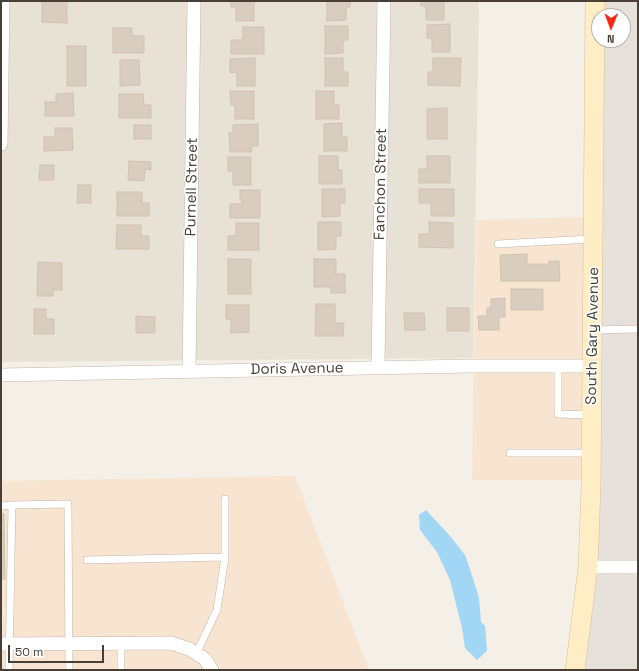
<!DOCTYPE html>
<html>
<head>
<meta charset="utf-8">
<style>
	body { margin:0 }
	#map { position:relative; width:639px; height:671px; overflow:hidden; background:#f4efe7; font-family:"Space Grotesk",sans-serif }
	canvas { display:block }
	.frame { position:absolute; inset:0; border:2px solid #483f36; pointer-events:none }
	.north { position:absolute; left:591px; top:8px; width:40px; height:40px; box-sizing:border-box; background:#fff; border:1px solid #b6b2af; border-radius:50%; rotate:181deg; font-size:11px; font-weight:700; line-height:16px; text-align:center; color:#483f36 }
	.north::after { content:''; display:block; margin:auto; width:14px; height:18px; background:#ff2713; clip-path:polygon(50% 0,100% 100%,50% 72%,0 100%) }
	.scale { position:absolute; left:8px; top:645px; width:96px; height:18px; box-sizing:border-box; border:2px solid #483f36; border-top:0; padding-left:5px; font-size:12px; line-height:14px; white-space:nowrap; color:#483f36; -webkit-text-stroke:3px #fff; paint-order:stroke }
</style>
</head>
<body>
<div id="map">
<canvas width="639" height="671"></canvas>
<div class="frame"></div>
<div class="north">N</div>
<div class="scale">50 m</div>
</div>
<script>
const g = document.querySelector('canvas').getContext('2d');
g.lineJoin = 'round';
function fill(path, color) { g.fillStyle = color; g.fill(path, 'evenodd'); }
const poly = rows => new Path2D(rows.map(r => 'M' + r).join(''));
function trace(path, color, width, dash) { g.strokeStyle = color; g.lineWidth = width; g.lineCap = dash ? 'butt' : 'round'; g.setLineDash(dash || []); g.stroke(path); }
function label(font, color, halo, rows, align = 'center') {
  g.font = font + ' "Space Grotesk",sans-serif'; g.lineWidth = 3; g.setLineDash([]); g.textBaseline = 'middle'; g.strokeStyle = halo; g.fillStyle = color; for (const [text, x, y, turn = 0] of rows) {
    g.save(); g.translate(x, y); g.rotate((+turn || 0) * Math.PI / 180); g.textAlign = isNaN(turn) ? turn : align; if (halo) g.strokeText(text, 0, 0); g.fillText(text, 0, 0); g.restore();
  }
}
fill(poly([
	[1,1,479,1,473,358,1,362]
]), '#e8e1d5');
fill(poly([
	[590,217,585,480,472,480,476,220],
	[295,476,369,670,1,670,1,481]
]), '#f7e5d1');
fill(poly([
	[598,1,638,1,638,670,582,670],
	[599,16,623,16,623,40,599,40]
]), '#e7e1dc');
fill(poly([
	[426,510,450,536,465,555,469,566,479,598,481,622,485,626,487,651,477,660,465,648,462,628,450,580,437,552,420,530,419,515]
]), '#a1d7f4');
const building = poly([
	[42,1,67,1,67,23,42,22,42,1],
	[231,1,254,1,254,21,236,21,236,7,231,7,231,1],
	[327,1,350,1,350,7,346,7,346,20,327,21,327,1],
	[421,1,444,1,444,20,426,20,426,6,421,6,421,1],
	[450,24,450,52,432,52,432,38,427,38,427,25,450,24],
	[325,26,348,26,348,40,343,40,343,53,325,54,325,26],
	[243,27,264,27,264,54,231,54,231,40,243,40,243,27],
	[113,28,132,28,132,36,144,36,144,53,113,53,113,28],
	[67,46,86,46,86,86,67,86,67,46],
	[255,58,255,86,237,86,237,72,230,73,230,59,255,58],
	[325,58,343,58,343,72,348,72,348,86,325,86,325,58],
	[433,58,461,58,460,86,428,85,428,72,433,72,433,58],
	[120,60,139,60,140,85,120,86,120,60],
	[230,91,254,91,254,119,235,119,235,105,231,105,230,91],
	[316,91,334,91,334,105,339,105,339,119,316,119,316,91],
	[73,93,74,116,45,116,45,102,56,102,56,94,73,93],
	[119,94,143,94,144,105,151,105,151,118,119,118,119,94],
	[447,108,447,139,427,139,427,109,447,108],
	[342,123,342,137,347,137,347,151,324,151,324,124,342,123],
	[258,124,258,146,251,146,252,152,230,152,229,133,233,133,233,125,258,124],
	[134,125,151,125,151,139,134,139,134,125],
	[55,128,72,128,73,150,44,151,44,137,55,137,55,128],
	[319,156,338,156,338,170,342,170,342,184,319,184,319,156],
	[427,156,450,156,450,183,419,183,419,169,427,169,427,156],
	[228,157,251,157,251,185,233,185,233,171,228,171,228,157],
	[129,161,151,162,151,170,145,169,144,181,128,180,129,161],
	[40,165,54,165,54,180,39,180,40,165],
	[78,185,91,185,91,203,77,203,78,185],
	[322,189,345,189,345,203,340,203,340,216,322,217,322,189],
	[419,189,454,189,454,216,431,216,431,203,419,203,419,189],
	[240,190,260,190,260,218,230,218,230,204,242,204,242,200,240,200,240,190],
	[117,192,142,192,142,203,149,203,149,216,117,216,117,192],
	[318,222,341,222,341,236,336,236,336,249,318,250,318,222],
	[429,222,453,223,453,248,419,247,419,234,429,234,429,222],
	[236,223,259,223,259,250,228,250,228,236,236,236,236,223],
	[117,225,141,225,141,236,149,236,149,249,116,249,117,225],
	[527,254,527,264,549,264,549,261,559,261,560,281,501,281,500,255,527,254],
	[228,259,251,259,251,294,228,294,228,259],
	[314,259,336,259,336,274,345,274,345,293,331,293,331,287,314,287,314,259],
	[38,262,62,263,62,290,53,290,53,296,37,296,38,262],
	[511,289,543,289,543,310,511,310,511,289],
	[505,298,505,317,499,317,499,330,479,330,478,316,487,316,487,308,491,308,491,299,505,298],
	[316,304,335,304,335,323,344,323,343,336,315,336,316,304],
	[226,305,249,305,249,332,231,333,231,319,226,319,226,305],
	[447,308,469,308,469,331,447,331,447,308],
	[34,309,46,309,46,319,54,319,54,334,34,334,34,309],
	[404,313,424,313,425,330,405,330,404,313],
	[136,316,155,317,155,333,136,333,136,316],
	[1,514,4,514,5,579,1,579,1,514]
]);
fill(building, '#d9cdbf');
trace(building, '#d2c2af', 1);
const lane = poly([
	[498,244,592,239],
	[594,330,638,329],
	[558,366,558,414,590,415],
	[510,453,592,453],
	[225,499,225,557],
	[12,505,68,504,69,670],
	[1,506,12,505,9,670],
	[87,560,225,557,217,610,196,654],
	[121,643,121,670]
]);
const street = poly([
	[1,144,3,1],
	[378,367,384,1],
	[189,372,194,1],
	[1,375,471,366,593,366],
	[588,567,638,567],
	[1,644,171,643,189,649,205,659,212,670]
]);
const secondary = poly([
	[575,670,588,567,591,487,595,1]
]);
trace(lane, '#c0b7a9', 8);
trace(street, '#c0b7a9', 14);
trace(secondary, '#d7c195', 20);
trace(lane, '#fff', 7);
trace(street, '#fff', 13);
trace(secondary, '#ffedc6', 19);
label('15px', '#483f36', '#fff', [
	["Fanchon Street",381,184,-89],
	["Purnell Street",192,187,-89],
	["South Gary Avenue",593,336,-89],
	["Doris Avenue",297,369,-1]
]);
</script>
</body>
</html>
